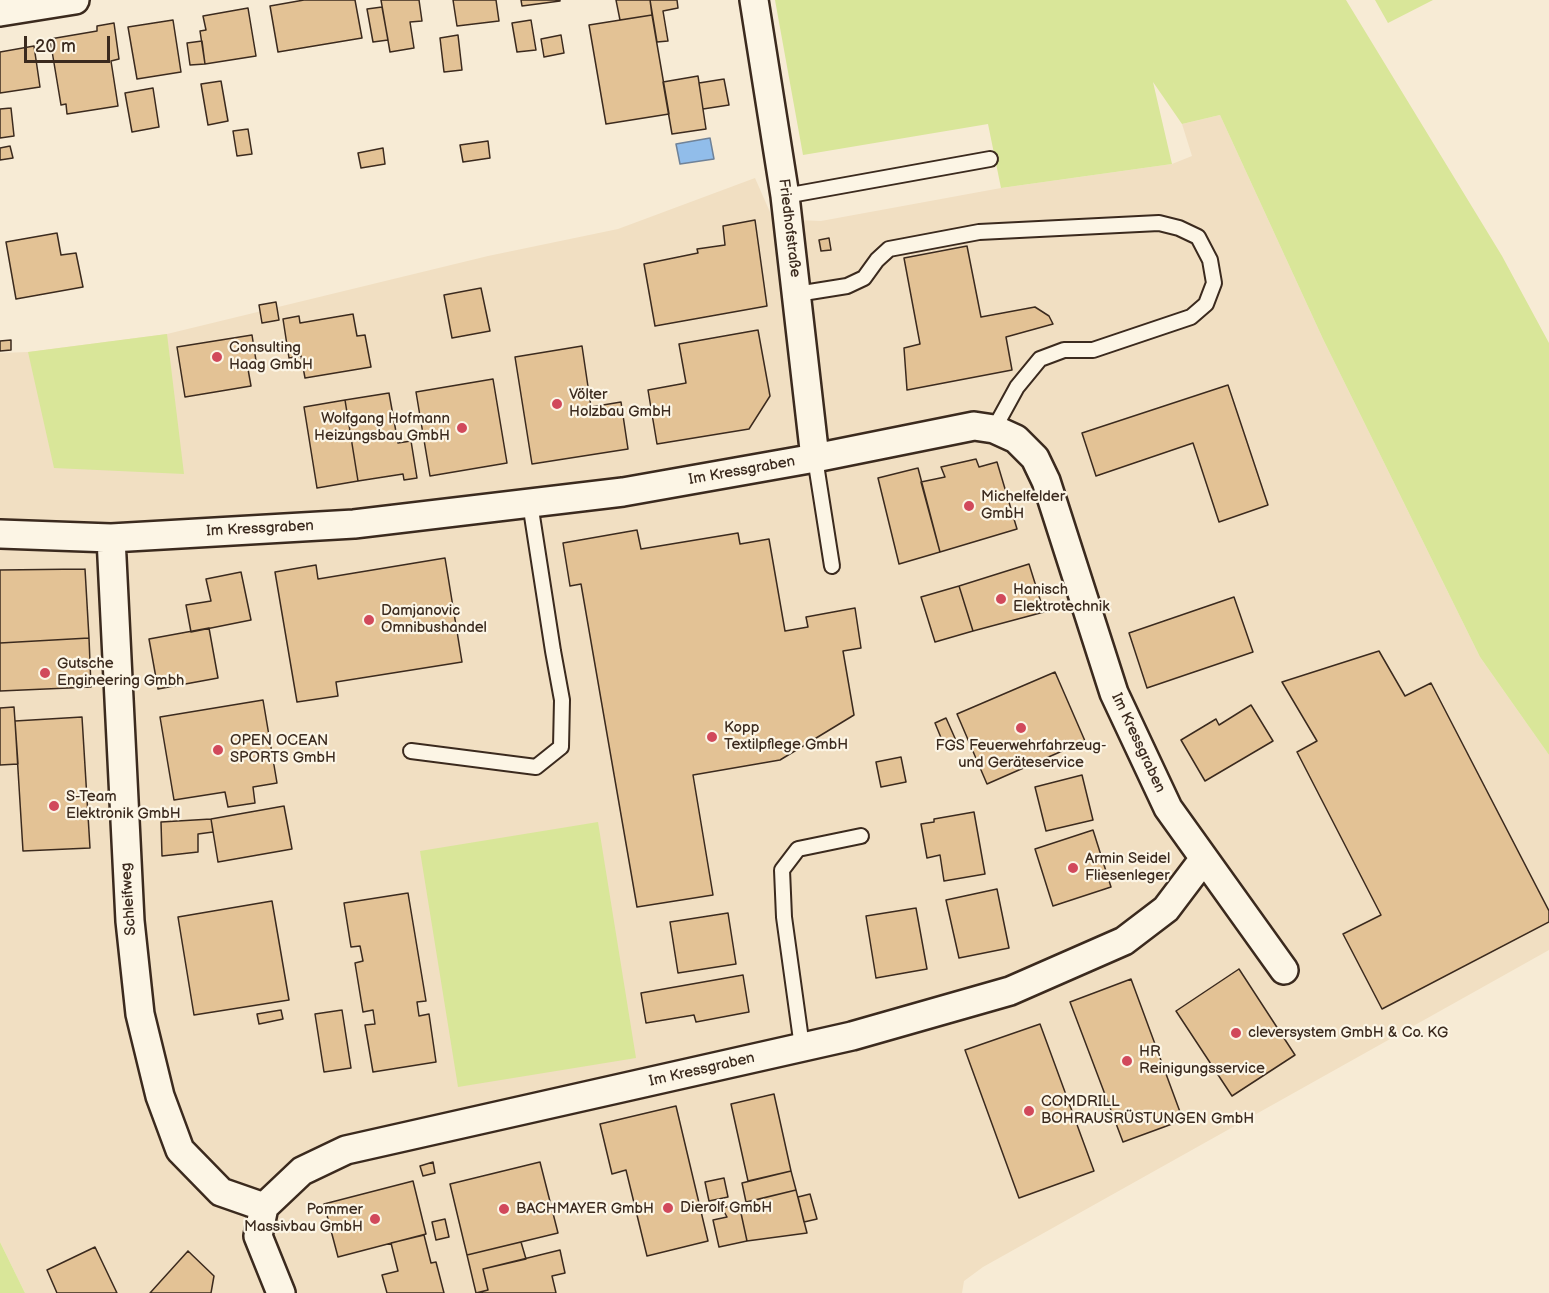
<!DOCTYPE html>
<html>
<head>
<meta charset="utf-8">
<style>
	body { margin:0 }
	#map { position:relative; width:1549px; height:1293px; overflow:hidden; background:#f7ebd5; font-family:"Balsamiq Sans",sans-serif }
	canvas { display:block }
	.scale { position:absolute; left:24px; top:36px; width:86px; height:27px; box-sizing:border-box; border:3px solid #3b2a1e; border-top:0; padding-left:8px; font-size:18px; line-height:21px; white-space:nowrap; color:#3b2a1e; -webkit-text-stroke:4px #fcf5e5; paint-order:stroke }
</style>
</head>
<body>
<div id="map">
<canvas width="1549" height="1293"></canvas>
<div class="scale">20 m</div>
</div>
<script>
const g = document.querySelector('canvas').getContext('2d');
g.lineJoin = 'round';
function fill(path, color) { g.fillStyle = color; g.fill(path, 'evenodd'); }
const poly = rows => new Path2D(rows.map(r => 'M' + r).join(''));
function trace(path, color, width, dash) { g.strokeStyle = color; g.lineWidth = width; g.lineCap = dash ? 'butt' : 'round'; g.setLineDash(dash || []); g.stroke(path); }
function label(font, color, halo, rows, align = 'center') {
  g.font = font + ' "Balsamiq Sans",sans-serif'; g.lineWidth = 4.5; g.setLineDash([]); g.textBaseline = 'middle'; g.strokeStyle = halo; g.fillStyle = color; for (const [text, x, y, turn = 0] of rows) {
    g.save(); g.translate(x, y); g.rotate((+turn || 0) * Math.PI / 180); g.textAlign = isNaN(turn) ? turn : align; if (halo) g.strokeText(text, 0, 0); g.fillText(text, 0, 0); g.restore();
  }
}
fill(poly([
	[1220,115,1323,339,1480,657,1549,755,1549,950,983,1267,964,1281,962,1293,25,1293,0,1242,0,353,28,352,167,334,488,256,618,229,755,178,773,219,821,221,1001,188,1172,164,1192,156,1182,124]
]), '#f1dfc2');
fill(poly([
	[775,0,1346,0,1502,256,1549,343,1549,755,1480,657,1323,339,1220,115,1182,124,1153,82,1172,164,1001,188,988,124,803,155],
	[1375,0,1433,0,1388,23],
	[167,334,184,474,54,468,28,352],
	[598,822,636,1058,458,1087,420,851],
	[0,1242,25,1293,0,1293]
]), '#d9e699');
const water = poly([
	[710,138,714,159,680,164,676,144,710,138]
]);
fill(water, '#91bdea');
trace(water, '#6f8298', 1.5);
const building = poly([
	[304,0,355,0,362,38,278,52,270,6,304,0],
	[381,0,419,0,422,21,410,22,414,48,390,52,381,0],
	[453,0,496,0,499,21,457,26,453,0],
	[521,0,560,0,560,1,522,6,521,0],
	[616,0,650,0,652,15,620,20,616,0],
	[650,0,677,0,678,8,663,11,668,41,657,42,650,0],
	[382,7,388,40,373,42,367,9,382,7],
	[248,8,256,56,205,64,200,31,206,30,203,16,248,8],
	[652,15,669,114,606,124,589,25,652,15],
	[173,20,181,72,137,79,128,27,173,20],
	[531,20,536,50,517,52,512,23,531,20],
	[114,23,119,59,111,61,118,106,67,114,66,104,61,105,50,39,97,31,97,26,114,23],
	[458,35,462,70,444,72,440,38,458,35],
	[561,35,564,53,544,57,541,39,561,35],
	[202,41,205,64,190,65,187,43,202,41],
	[34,46,40,87,0,93,0,52,34,46],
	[698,76,706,129,672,134,663,82,698,76],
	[724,79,729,105,703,109,699,83,724,79],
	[221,81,228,121,208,125,201,84,221,81],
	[153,88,159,127,132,132,125,93,153,88],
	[11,108,14,136,0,138,0,109,11,108],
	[248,129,252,154,237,156,233,131,248,129],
	[488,141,490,158,463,162,460,145,488,141],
	[10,146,13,158,0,160,0,148,10,146],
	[383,148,385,164,361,168,358,153,383,148],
	[755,220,767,306,655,326,644,264,698,253,697,249,725,245,723,226,755,220],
	[57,233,61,255,76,253,83,287,16,299,6,242,57,233],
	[829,238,831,250,821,251,819,240,829,238],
	[967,246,981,317,1035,307,1049,316,1053,324,1006,337,1012,370,907,390,904,348,920,344,904,258,967,246],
	[481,288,490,331,452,338,444,295,481,288],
	[276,302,279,320,262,323,259,305,276,302],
	[353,314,357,336,365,335,371,367,305,378,301,356,289,358,283,319,299,316,300,323,353,314],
	[758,330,770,396,749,429,657,444,648,390,686,383,679,344,758,330],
	[252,335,257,367,248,369,251,386,185,397,177,347,252,335],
	[11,340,11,350,0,351,0,341,11,340],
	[582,346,591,407,621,402,628,449,532,464,515,357,582,346],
	[493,379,507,463,430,476,416,392,493,379],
	[1228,385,1268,505,1219,522,1193,443,1096,476,1082,433,1228,385],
	[389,393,398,443,411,441,417,478,404,480,403,474,358,481,345,400,389,393],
	[345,400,358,481,317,488,304,407,345,400],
	[976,459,979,467,997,462,1017,529,940,552,921,482,945,477,941,467,976,459],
	[918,468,940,552,899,564,878,478,918,468],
	[637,530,641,549,738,533,740,544,769,539,785,631,808,627,806,617,855,608,861,648,843,651,854,715,780,760,693,775,713,895,637,907,581,584,570,586,563,543,637,530],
	[445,558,462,662,336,682,338,696,297,702,275,572,316,565,318,579,445,558],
	[1029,564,1044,612,973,631,959,586,1029,564],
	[85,569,89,638,0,643,0,570,85,569],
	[241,572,251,620,191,632,186,605,211,601,206,579,241,572],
	[959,586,973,631,935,642,921,597,959,586],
	[1234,597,1253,652,1147,688,1129,633,1234,597],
	[209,628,218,678,158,689,149,639,209,628],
	[89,638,91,687,0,691,0,643,89,638],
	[1379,651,1405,696,1431,683,1549,911,1549,922,1382,1009,1343,934,1381,915,1297,752,1317,741,1282,682,1379,651],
	[1055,672,1085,741,987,784,957,714,1055,672],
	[263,700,277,783,253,787,255,803,228,807,225,792,174,800,160,717,263,700],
	[1251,705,1273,741,1205,781,1181,740,1216,719,1219,725,1251,705],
	[14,707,18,764,0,765,0,708,14,707],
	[82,717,90,848,23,851,15,721,82,717],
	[946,718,958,745,946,750,935,723,946,718],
	[901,757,906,782,881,787,876,762,901,757],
	[1082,775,1093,820,1046,831,1035,787,1082,775],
	[284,806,292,849,218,862,211,819,284,806],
	[974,812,985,874,944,881,940,855,927,858,921,824,934,822,934,819,974,812],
	[211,819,213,832,198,834,198,852,162,856,161,822,211,819],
	[1093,830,1111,887,1053,906,1035,849,1093,830],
	[997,889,1009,948,959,958,946,900,997,889],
	[408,893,426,1001,417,1002,419,1016,429,1014,436,1062,373,1072,365,1025,375,1024,373,1010,363,1012,355,963,363,961,360,946,351,947,344,903,408,893],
	[272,901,289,1000,194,1015,178,917,272,901],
	[916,908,927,969,876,978,866,916,916,908],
	[728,913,736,964,678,973,670,922,728,913],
	[1239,969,1295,1055,1232,1096,1176,1011,1239,969],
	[743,975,749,1012,696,1022,694,1015,646,1023,641,993,743,975],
	[1131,979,1183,1120,1123,1142,1070,1002,1131,979],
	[281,1010,283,1019,259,1024,257,1014,281,1010],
	[342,1010,351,1068,324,1072,315,1014,342,1010],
	[1040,1024,1094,1171,1019,1198,965,1050,1040,1024],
	[774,1094,791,1171,748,1181,731,1104,774,1094],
	[676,1106,708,1241,647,1256,626,1170,612,1174,600,1124,676,1106],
	[433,1162,435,1173,423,1176,420,1166,433,1162],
	[540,1162,558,1233,467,1255,450,1184,540,1162],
	[791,1171,796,1190,746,1202,742,1183,791,1171],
	[724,1178,728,1197,709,1201,705,1182,724,1178],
	[413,1181,426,1234,338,1257,324,1204,413,1181],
	[796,1190,807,1233,747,1241,739,1204,796,1190],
	[810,1194,817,1219,804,1222,798,1197,810,1194],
	[739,1204,747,1241,719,1247,713,1220,727,1217,722,1208,739,1204],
	[445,1219,449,1237,436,1240,432,1222,445,1219],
	[424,1235,431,1263,436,1262,444,1293,387,1293,382,1275,398,1271,391,1243,424,1235],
	[521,1242,526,1259,483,1269,488,1290,476,1293,467,1255,521,1242],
	[95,1247,117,1293,57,1293,47,1270,95,1247],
	[560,1250,565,1273,552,1276,556,1293,477,1293,488,1290,483,1269,560,1250],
	[188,1251,214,1276,211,1293,150,1293,188,1251]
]);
fill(building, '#e3c295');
trace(building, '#3b2a1e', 1.5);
const service = poly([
	[785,196,990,159],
	[797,294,847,286,864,278,877,260,889,249,979,232,1159,223,1179,228,1198,237,1210,260,1214,283,1206,304,1191,317,1093,350,1064,350,1040,359,1017,387,994,429],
	[815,458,832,566],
	[411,751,536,767,561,747,562,700,553,651,530,503],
	[802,1047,784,917,782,870,798,849,861,836]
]);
const minor = poly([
	[754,0,785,196,815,458],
	[0,12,75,0],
	[0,534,111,538,354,524,623,492,815,458,974,426,994,429,1016,439,1035,458,1046,481,1114,693,1168,808,1284,970],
	[111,538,130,921,140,1014,160,1096,180,1150,221,1192,264,1207],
	[281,1293,258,1236,264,1207,302,1171,346,1150,852,1036,1010,991,1124,941,1166,909,1203,860]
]);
trace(service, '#3b2a1e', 18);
trace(minor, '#3b2a1e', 32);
trace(service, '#fcf5e5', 14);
trace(minor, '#fcf5e5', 27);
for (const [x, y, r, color] of [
	[217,357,6,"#d1495b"],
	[557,404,6,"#d1495b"],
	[462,428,6,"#d1495b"],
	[969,506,6,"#d1495b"],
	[1001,599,6,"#d1495b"],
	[369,620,6,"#d1495b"],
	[45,673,6,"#d1495b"],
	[1021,728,6,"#d1495b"],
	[712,737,6,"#d1495b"],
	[218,750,6,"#d1495b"],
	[54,806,6,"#d1495b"],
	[1073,868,6,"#d1495b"],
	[1236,1033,6,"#d1495b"],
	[1127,1061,6,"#d1495b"],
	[1029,1111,6,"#d1495b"],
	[668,1208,6,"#d1495b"],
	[504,1209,6,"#d1495b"],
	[375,1219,6,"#d1495b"]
]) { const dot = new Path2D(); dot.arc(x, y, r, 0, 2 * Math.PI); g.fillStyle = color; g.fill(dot); trace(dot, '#fcf5e5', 2); }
label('15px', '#3b2a1e', '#fcf5e5', [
	["Friedhofstraße",789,228,83],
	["Im Kressgraben",742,471,-10],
	["Im Kressgraben",260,529,-3],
	["Im Kressgraben",1138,743,65],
	["Schleifweg",129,899,-94],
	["Im Kressgraben",702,1070,-13]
]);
label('15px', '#3b2a1e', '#fcf5e5', [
	["Consulting",229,348],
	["Haag GmbH",229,365],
	["Völter",569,395],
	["Holzbau GmbH",569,412],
	["Wolfgang Hofmann",450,419,"right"],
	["Heizungsbau GmbH",450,436,"right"],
	["Michelfelder",981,497],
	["GmbH",981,514],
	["Hanisch",1013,590],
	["Elektrotechnik",1013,607],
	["Damjanovic",381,611],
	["Omnibushandel",381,628],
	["Gutsche",57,664],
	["Engineering Gmbh",57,681],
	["Kopp",724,728],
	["Textilpflege GmbH",724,745],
	["OPEN OCEAN",230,741],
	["SPORTS GmbH",230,758],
	["FGS Feuerwehrfahrzeug-",1021,746,"center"],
	["und Geräteservice",1021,763,"center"],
	["S-Team",66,797],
	["Elektronik GmbH",66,814],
	["Armin Seidel",1085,859],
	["Fliesenleger",1085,876],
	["cleversystem GmbH & Co. KG",1248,1033],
	["HR",1139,1052],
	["Reinigungsservice",1139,1069],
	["COMDRILL",1041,1102],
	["BOHRAUSRÜSTUNGEN GmbH",1041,1119],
	["Dierolf GmbH",680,1208],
	["BACHMAYER GmbH",516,1209],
	["Pommer",363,1210,"right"],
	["Massivbau GmbH",363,1227,"right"]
], 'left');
</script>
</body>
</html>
